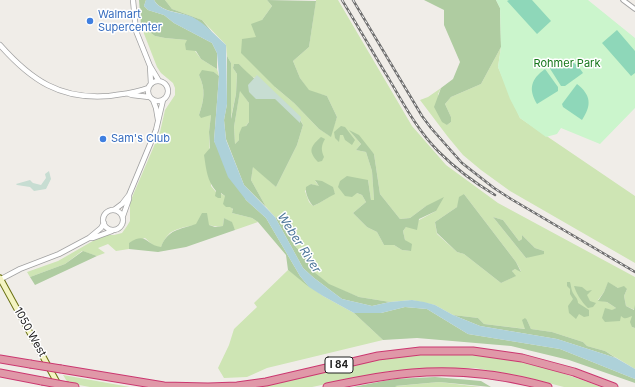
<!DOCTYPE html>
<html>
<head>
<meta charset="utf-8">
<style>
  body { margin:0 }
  canvas { display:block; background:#f0ede8 }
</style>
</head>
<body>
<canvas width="635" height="387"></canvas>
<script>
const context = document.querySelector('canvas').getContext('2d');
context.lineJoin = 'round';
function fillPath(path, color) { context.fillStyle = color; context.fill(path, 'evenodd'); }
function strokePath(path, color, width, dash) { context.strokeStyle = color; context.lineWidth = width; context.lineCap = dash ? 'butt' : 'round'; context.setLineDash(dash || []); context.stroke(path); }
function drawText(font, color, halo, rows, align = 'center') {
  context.font = font + ' Inter,sans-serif'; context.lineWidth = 3; context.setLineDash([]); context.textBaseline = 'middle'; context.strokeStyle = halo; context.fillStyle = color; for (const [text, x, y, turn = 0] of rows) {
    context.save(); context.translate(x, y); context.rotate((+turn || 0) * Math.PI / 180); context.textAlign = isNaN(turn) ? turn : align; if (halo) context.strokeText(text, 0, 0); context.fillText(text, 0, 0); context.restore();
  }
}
const grass = new Path2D(`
  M165 0H267L272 6 262 20 275 87 294 103 319 129 330 136 337 117 327 96 309 91 300 78 293 61 309 47 316 0H338L412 126 446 165 498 203 635 277V310L626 306 624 296 627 289 618 288 608 283 604 292 598 300 607 302 616 308 613 310 621 315 633 316 632 327 635 328V369L605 351 587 346 583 342 552 332 531 329 527 320 526 329 484 324 478 318 453 315 435 305 412 300 390 302 359 297 329 285 313 271 311 263 294 245 282 222 275 217 266 207 251 180 253 166 276 187 297 145 303 125 298 115 255 78 248 75 239 64H234L233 68 237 74 236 94 230 122 231 63 227 56 226 45 202 20 172 9ZM350 131 374 154 380 194 400 219 410 218 426 206 436 211 406 227 403 231 405 240 411 251 402 250 394 245H384L377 232 367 227 353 213 366 202 362 195 357 193 368 180 371 200H374L372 171 366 152 356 150 361 144ZM315 181 335 193C328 197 321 203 313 206L309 202 305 191 311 184 320 187ZM464 194 516 262 521 271 515 269 512 271 515 276 501 283 464 254 457 252 437 234 435 222 457 207ZM493 217 503 220 519 241 522 239V235L535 248 544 251 526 258Z
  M141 26 155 36 165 38 187 40 201 59 217 69 219 76 214 72 199 75C206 90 204 100 199 115H211L209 132 211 186 221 198 220 193 225 196 233 210 232 213 252 218 258 222 235 230 231 222 224 218 223 226C216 227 214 226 208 225 199 223 175 228 169 234 165 238 163 242 161 247H155L145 238 129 243V249L116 251 108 244 98 248 105 253 97 256 82 251 65 264 30 277 27 272 58 261 98 238 106 235H114L122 233 127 226 130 221V202L160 132 165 110 175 95V88L173 83 161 73 157 67Z
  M501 47 498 67 520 118 635 196V263L510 191 481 170 463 155 448 137 420 100 428 97 441 88 438 94 447 125 451 122V117L445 104 451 97 481 84Z
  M240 90 249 103V122L239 134V140L235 144 234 127Z
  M288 270 323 296 354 313 383 340 267 368 247 377 224 378 218 368 229 345 234 329 257 307 254 303Z
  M421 354C454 355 489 353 522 361 549 368 575 377 601 387H564L521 376 475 368H431L390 371 312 387H250L377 359Z
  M63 375 130 387H90L68 383Z
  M439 382 481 387H386Z`);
const forest = new Path2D(`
  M139 0H146L144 6 148 10 164 15 174 23 212 43 217 53V69L201 59 196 51 186 50 185 44 187 40 165 38 155 36 141 26Z
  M154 0H165L172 9 202 20 212 32C205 27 197 19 188 16 177 11 161 12 154 0Z
  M267 0 316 1 309 47 293 61 300 78 309 90 327 96 337 117 331 137 319 129 294 103 275 87 241 53 242 39 256 37 251 24 262 20 272 6Z
  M424 0H496L500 8 501 47 481 84 451 97 445 104 451 117V122L447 125 442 122 434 107 441 88 453 79 460 62 444 25V10Z
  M227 56 231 63V119L236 94 237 74 233 68 234 64H239C258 86 289 98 303 125L297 145 276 187 253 167 251 180 266 207 244 185 226 139 224 120 227 104ZM240 91 249 103V122L246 126 242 127 239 134V140L235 144 234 127Z
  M202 70 214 72 219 76 214 141 246 200 266 218 300 276 309 287 288 270 286 255 258 222 252 218 232 213 233 209 230 207H226L223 204 225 196 221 193V198H218L215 196 216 191C207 181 206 168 204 155L210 148 209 132 211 115 201 118 199 115C204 100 206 90 199 75Z
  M341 126 345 127 355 140 352 145 345 140 343 135H340L339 142 335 138 334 132Z
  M349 130 359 135 374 154 380 194 400 219 410 218 426 206 444 197 436 211 419 219 417 230 406 227 403 231 405 240 412 244 411 251 402 250 394 245H384L377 232 367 227 353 213 366 202 362 195 357 193 352 197 345 196 338 187 340 181 347 176 368 180 371 200H374L372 171 366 152 356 150 361 144Z
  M321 137 325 139C321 146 321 150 324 157L322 161 318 162C308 151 310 147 321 137Z
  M315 180 322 181 333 187 335 194C328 197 321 203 313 206 309 201 305 194 306 187L311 184 319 186Z
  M464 194 516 262 521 272 515 269 512 271 516 276 501 283 464 254 457 252 437 233 435 222 457 207 459 197Z
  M202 213H207L209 225 215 227 223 226 224 218 232 222 235 230 186 247 158 252 129 249V243C147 231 146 246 161 247 168 229 179 230 196 224Z
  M275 217 282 222 294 245 311 263 313 271 329 284 359 297 390 302 372 306 342 299 314 278 303 268Z
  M493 217 503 220 519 241 522 239V235L535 248 544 251V254L526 258Z
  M83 251 97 256 35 285 30 277 65 264Z
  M567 282H570C571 285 571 288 572 291 574 296 578 298 578 303L589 310V316L584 317 579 314 576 319 569 313 568 306 573 299 570 294V289L567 286Z
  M608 282 618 288 624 286 627 289 624 296 626 306 634 310 635 305V328L632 327 630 322 632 316C627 318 625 320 621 316L620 321 605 322 602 318 605 308 612 310 616 308 607 302 598 301 604 292Z
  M574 286 582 287 587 291 592 290 587 295 590 301 596 303 593 307 588 308C581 301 577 295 574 286Z
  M405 307 427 309 468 334 560 349 635 379V383L569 360 511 346 417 338 383 340 354 313H381Z
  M453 315 478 318 484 324 525 329 522 320 525 318 527 320 531 329 552 332 583 342 587 346 605 351 616 358 557 339 480 326Z
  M435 377 481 381 491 387 439 382 395 386 397 387H353L394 379Z`);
const wetland = new Path2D(`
  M257 75 301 117 300 123 275 99H256L249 92 248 85Z
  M49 171 51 179 46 189 34 191 30 187 17 185 16 184 30 180 33 183 41 185 46 178 45 174Z`);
const park = new Path2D(`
  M496 0H588L635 38V108L600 144 561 128 557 134 546 137 520 118 510 99 498 67 501 47 500 8Z`);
const pitch = new Path2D(`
  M509 0H532L551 21 537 34 507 1Z
  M617 30 635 51V73L631 76 602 43Z
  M560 60C571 59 577 64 583 73L565 86H561L549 67Z
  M545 69 558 87V91L537 104C528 89 531 79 545 69Z
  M577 84C591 95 592 105 582 120L563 107 562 104Z`);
const water = new Path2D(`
  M146 0H154C160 11 175 12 187 15 201 19 215 35 226 45L227 104 224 120 226 140 244 185 275 217 303 268 314 278 342 299 372 306 390 302 412 300 424 302 435 305 453 315 480 326 557 339 616 358 635 369V379L560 349 468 334 427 309 405 307 381 313H354L323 296 309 287 300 276 266 218 246 200 228 177 214 141 219 76 217 53 212 43 174 23 164 15 148 10 144 6Z`);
const minor = new Path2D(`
  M623 0 635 9`);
const tertiary = new Path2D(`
  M133 0 136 31 150 66 159 81
  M0 45C31 80 60 100 109 96 122 94 136 93 148 88
  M150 66 151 84
  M148 91a10 10 0 1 1 20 0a10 10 0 1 1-20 0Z
  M129 94 132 95 149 97
  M153 100 156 108 158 120
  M103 220a10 10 0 1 1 20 0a10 10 0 1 1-20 0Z
  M114 210 122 204 129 195
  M123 216 129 199V195L156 130 163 100
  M89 238H93L112 231
  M1 279 20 269 59 254 89 238 101 228 104 223`);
const secondary = new Path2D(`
  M0 278 59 386`);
const motorway = new Path2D(`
  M0 359 30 364
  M61 369 164 386 208 387 237 386 266 382 378 356 420 351H473L522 358 574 372 614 387
  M0 373 42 381
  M68 386 75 387
  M327 387C355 381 383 375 412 373 457 369 505 375 548 387`);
const rail = new Path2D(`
  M342 0C358 26 373 53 389 79 404 105 418 131 439 152 456 169 475 183 495 195
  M353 0 422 116 431 128 462 163 494 188 511 199 635 272`);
const motorwayBridge = new Path2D(`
  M30 364 61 369
  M42 381 68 386`);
const markers = [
  [90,21,4,"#3f7fe0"],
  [103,139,4,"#3f7fe0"]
];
const shields = [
  [339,365,28]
];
const shieldNames = [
  ["I 84",339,365]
];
const shopNames = [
  ["Walmart",98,15],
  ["Supercenter",98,28],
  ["Sam's Club",111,139]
];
const parkNames = [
  ["Rohmer Park",567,64]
];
const streetNames = [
  ["1050 West",30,332,61]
];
const waterNames = [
  ["Weber River",299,243,57]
];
fillPath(grass, '#cee5b4');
fillPath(forest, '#afcca1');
fillPath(wetland, '#c7ddd2');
fillPath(park, '#cbf5cc');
fillPath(pitch, '#8ed7b9');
fillPath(water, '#add1d9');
strokePath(minor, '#a2a2a2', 5.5);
strokePath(tertiary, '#a2a2a2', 6);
strokePath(secondary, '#697010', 7);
strokePath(motorway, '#cb3870', 9);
strokePath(minor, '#fff', 3.5);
strokePath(tertiary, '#fff', 4.5);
strokePath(secondary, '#f4f4c2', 5);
strokePath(motorway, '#e098a8', 7);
strokePath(rail, '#6f6f6f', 2.5);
strokePath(rail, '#fff', 1, [3]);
strokePath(motorwayBridge, '#cb3870', 9, []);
strokePath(motorwayBridge, '#e098a8', 7);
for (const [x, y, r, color] of markers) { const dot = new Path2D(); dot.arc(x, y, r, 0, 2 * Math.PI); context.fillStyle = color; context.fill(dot); strokePath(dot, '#fff', 1.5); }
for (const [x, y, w] of shields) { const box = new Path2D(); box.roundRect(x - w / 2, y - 8, w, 16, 3); context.fillStyle = '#fff'; context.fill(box); strokePath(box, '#212121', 1); }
drawText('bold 10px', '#212121', null, shieldNames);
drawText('11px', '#366cbe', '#fff', shopNames, 'left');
drawText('11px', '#16771b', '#fff', parkNames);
drawText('11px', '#212121', '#fff', streetNames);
drawText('italic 12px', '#4e779a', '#fff', waterNames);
</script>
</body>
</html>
